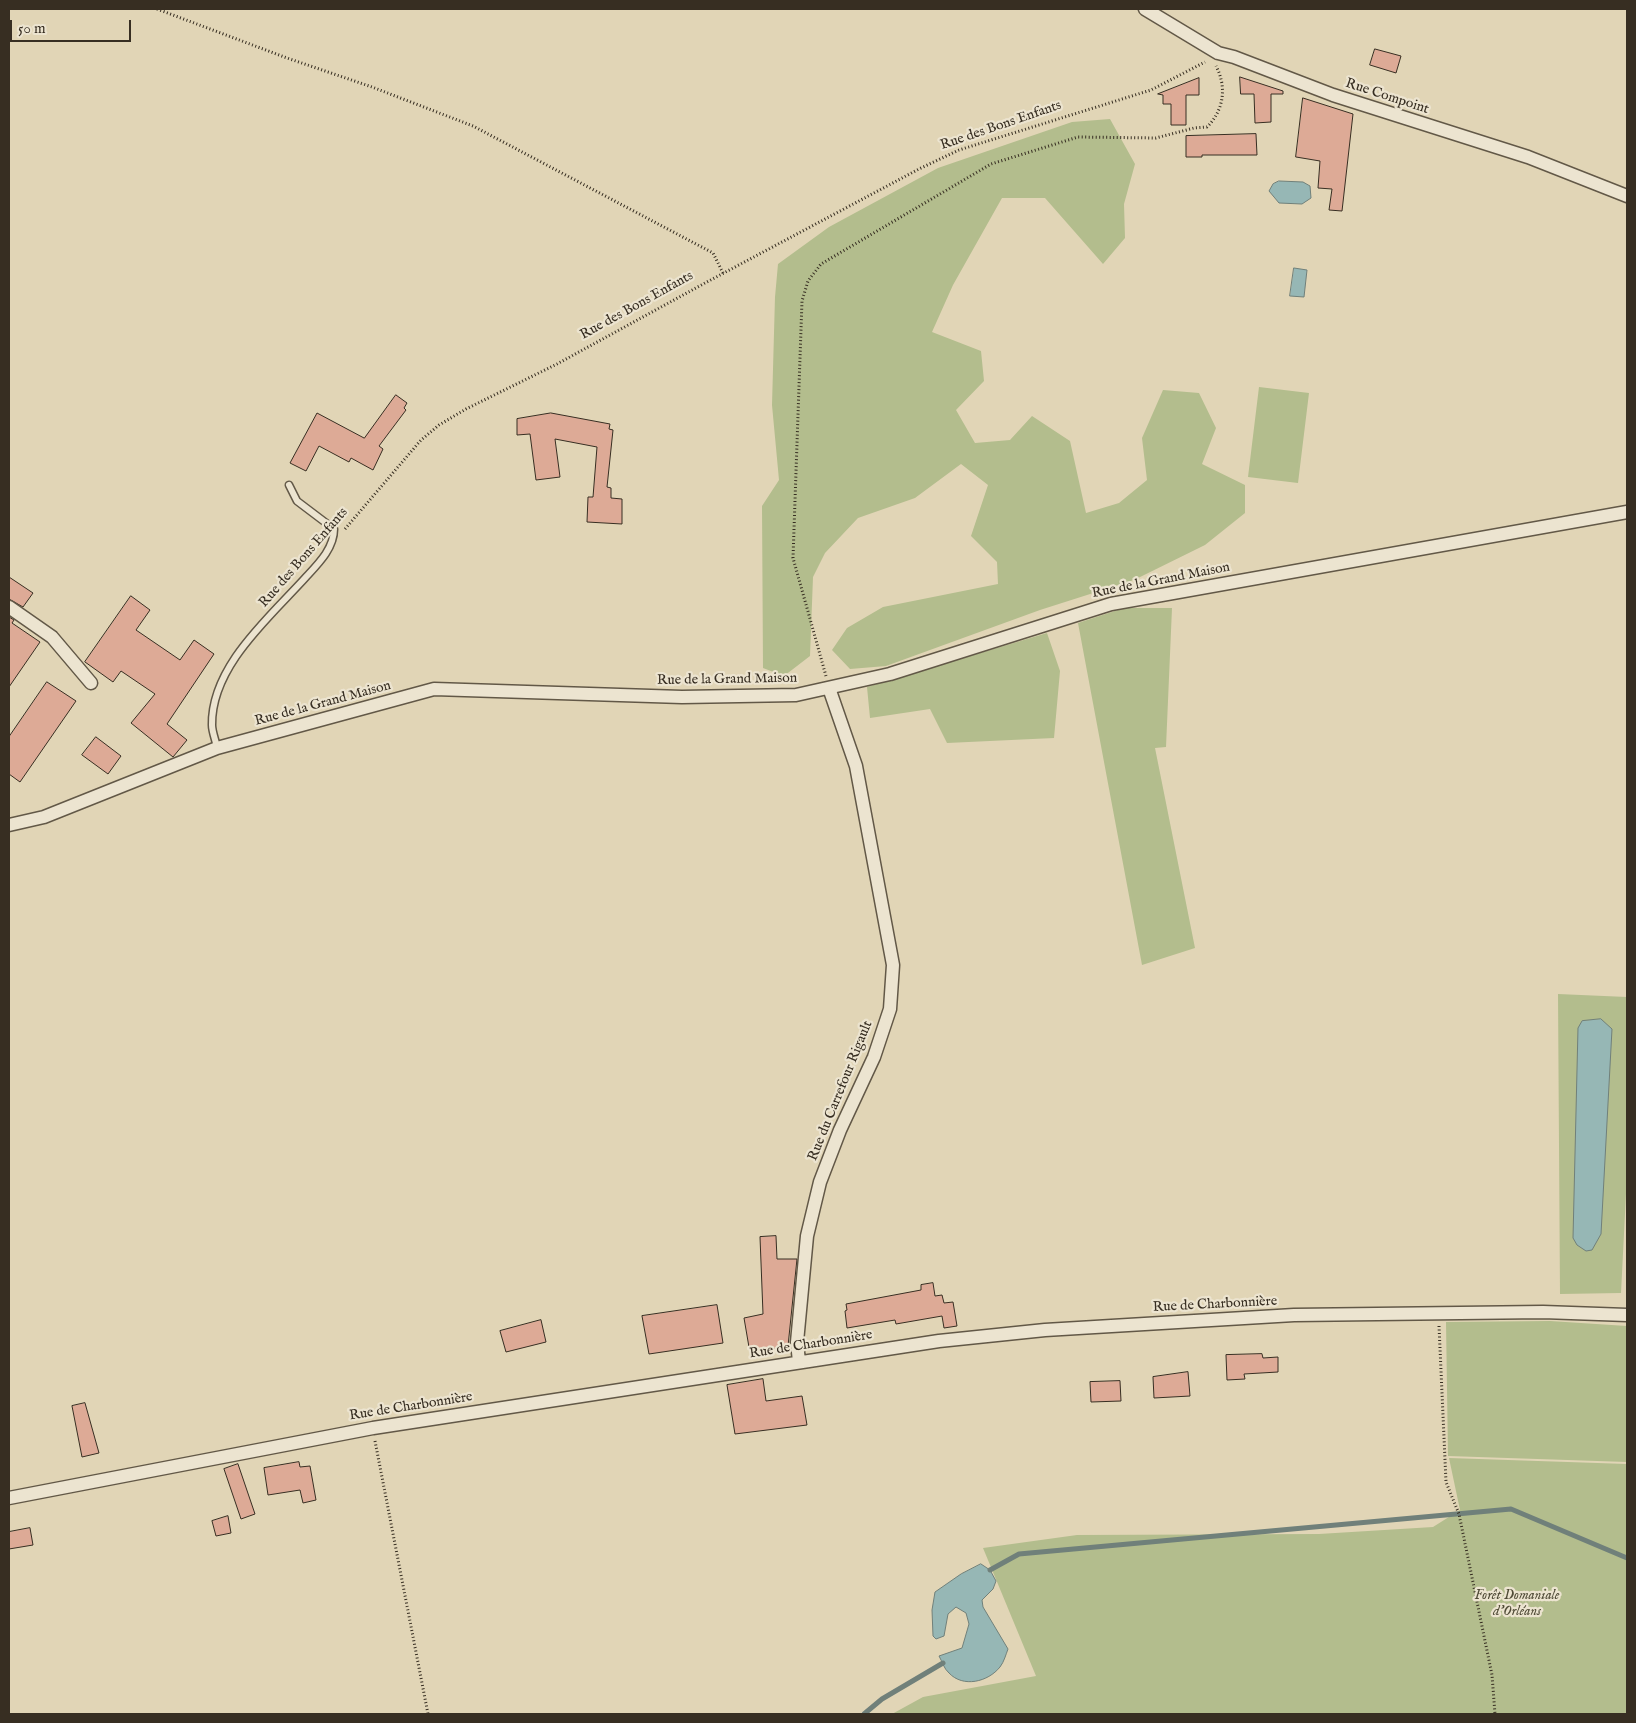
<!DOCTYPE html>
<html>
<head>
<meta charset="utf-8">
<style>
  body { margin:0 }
  #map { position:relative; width:1636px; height:1723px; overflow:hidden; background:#e1d5b6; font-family:"IM FELL English",serif }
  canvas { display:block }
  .frame { position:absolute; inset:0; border:10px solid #372e22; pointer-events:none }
  .scale { position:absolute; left:10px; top:20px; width:121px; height:22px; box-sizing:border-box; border:2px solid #372e22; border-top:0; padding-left:6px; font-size:15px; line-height:18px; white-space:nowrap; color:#372e22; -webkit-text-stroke:4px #ece4d0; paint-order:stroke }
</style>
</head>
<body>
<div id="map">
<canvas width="1636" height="1723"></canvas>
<div class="frame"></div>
<div class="scale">50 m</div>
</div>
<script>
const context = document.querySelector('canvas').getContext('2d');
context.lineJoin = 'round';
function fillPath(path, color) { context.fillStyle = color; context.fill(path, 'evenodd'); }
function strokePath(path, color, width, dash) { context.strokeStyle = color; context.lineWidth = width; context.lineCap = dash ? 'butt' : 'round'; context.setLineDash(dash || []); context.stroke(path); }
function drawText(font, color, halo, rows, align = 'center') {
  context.font = font + ' "IM FELL English",serif'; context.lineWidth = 4.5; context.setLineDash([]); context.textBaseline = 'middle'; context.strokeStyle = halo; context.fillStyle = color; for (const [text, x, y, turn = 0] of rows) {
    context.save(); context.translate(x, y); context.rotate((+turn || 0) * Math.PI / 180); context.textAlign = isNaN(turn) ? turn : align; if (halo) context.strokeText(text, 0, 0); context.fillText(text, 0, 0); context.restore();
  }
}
const green = new Path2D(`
  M1110 119 1135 164 1124 204 1125 238 1103 264 1045 198H1002L953 285 932 332 981 351 984 381 956 410 975 443 1010 440 1032 416 1070 441 1086 513 1119 503 1147 480 1142 438 1163 390 1199 393 1216 428 1202 464 1245 485V513L1205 545 1134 580 1040 610 886 666 850 669 832 650 847 628 883 607 998 584 997 562 971 536 988 485 961 464 915 498 858 518 825 553 813 577 810 656 784 676 763 668 762 506 779 480 772 405 775 297 778 264 829 227 938 168 1072 122Z
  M1259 387 1309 393 1298 483 1248 477Z
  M1124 608H1172L1166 747 1155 748 1195 948 1142 965 1078 623Z
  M1047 633 1060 671 1054 738 947 743 930 709 870 718 867 687Z
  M1558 994 1627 997V1174L1621 1293 1560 1294Z
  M1550 1321 1627 1326V1462L1448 1456 1446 1322Z
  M1449 1458 1627 1464V1714H892L923 1697 1036 1676 983 1548 1077 1535 1319 1534 1433 1527 1460 1510Z`);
const water = new Path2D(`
  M1279 181 1303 182 1310 186 1311 198 1302 204 1279 203 1269 191 1273 184Z
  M1294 268 1307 270 1304 297 1290 296Z
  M1601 1019 1612 1029 1601 1234 1592 1250 1586 1251 1577 1245 1573 1238 1578 1028 1582 1021Z
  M981 1564 990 1570 996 1581 993 1589 982 1600 983 1607 1008 1649C1006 1654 1004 1662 1000 1667 988 1682 963 1688 949 1673 944 1669 942 1661 939 1656L962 1648 969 1624 966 1613 956 1607 948 1614 944 1636 936 1639 933 1636 932 1610 935 1592 961 1574Z`);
const stream = new Path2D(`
  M990 1570 1019 1554 1511 1509 1627 1558
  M864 1714 882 1699 943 1663`);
const building = new Path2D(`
  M1375 49 1401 56 1396 73 1370 65Z
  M1240 77 1283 91V94H1271V122L1255 123 1254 94H1241Z
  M1199 78V95H1186V125H1171V104H1163V95L1158 94Z
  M1303 98 1353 114 1342 211 1329 210 1332 189 1318 188 1320 161 1296 157Z
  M1256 134 1257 155H1202V157H1186V136Z
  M396 395 407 403 404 408 406 410 379 446 383 449 373 470 351 458 349 462 319 446 306 471 290 463 317 413 364 438Z
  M551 413 610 424 609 429 613 430 607 487 611 488V498L622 499V524L587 522 588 497H593L597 447 555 439 560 477 536 480 530 434 517 435V419Z
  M9 577 33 593 23 607 9 599Z
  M131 596 150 610 136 630 180 660 194 640 214 654 167 724 187 740 173 757 131 723 155 694 121 671 113 682 85 662Z
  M9 617 14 620 12 623 40 642 9 687Z
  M47 682 76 701 20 782 9 774V737Z
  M96 737 121 756 108 774 82 755Z
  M776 1236 777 1259H797L788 1346 750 1353 744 1318 763 1314 760 1237Z
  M933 1283 935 1296 942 1295 944 1303 953 1302 957 1326 944 1328 942 1316 896 1324 895 1320 847 1328 845 1311 847 1310 846 1304 921 1290V1285Z
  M717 1305 723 1343 649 1354 642 1316Z
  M541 1320 546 1342 506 1352 500 1331Z
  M1262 1354 1263 1358 1278 1357V1372L1244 1374 1245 1379 1227 1380 1226 1355Z
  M1188 1372 1190 1396 1154 1398 1153 1377Z
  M763 1379 766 1401 802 1396 807 1425 735 1434 727 1385Z
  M1120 1381 1121 1401 1091 1402 1090 1382Z
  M85 1403 99 1453 82 1457 72 1406Z
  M299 1462 300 1467 310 1466 316 1500 303 1503 300 1490 268 1495 264 1468Z
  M238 1464 255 1514 241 1519 224 1469Z
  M228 1516 231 1533 216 1536 212 1521Z
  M30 1528 33 1545 9 1549V1532Z`);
const path = new Path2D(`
  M157 9 287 58 372 87 473 126 713 253 723 273
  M345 529 421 440 439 425 466 409 557 364 705 283 919 169 959 150 1151 90 1205 62
  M826 676 793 558 802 301 808 281 821 264 991 164 1078 137 1156 138 1194 128 1207 127C1224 110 1227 87 1216 66
  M1439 1326 1446 1482 1459 1514 1492 1675 1495 1714
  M375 1441 428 1714`);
const lane = new Path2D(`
  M217 748C216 741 212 732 212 725 211 666 270 617 306 577 319 563 334 548 334 529L297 501 289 485`);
const street = new Path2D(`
  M1145 9 1218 53 1234 57 1333 95 1528 157 1627 196
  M9 607 52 637 91 683
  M9 825 44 817 217 748 434 689 682 697 796 695 890 674 1111 604 1627 512
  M799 1362 797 1342 807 1236 820 1182 840 1130 874 1057 890 1009 893 965 856 766 829 688
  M9 1498 373 1428 939 1341 1045 1330 1294 1315 1543 1312 1627 1315`);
const streetNames = [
  ["Rue Compoint",1387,97,18],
  ["Rue des Bons Enfants",1001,126,-19],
  ["Rue des Bons Enfants",637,306,-29],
  ["Rue des Bons Enfants",304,558,-49],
  ["Rue de la Grand Maison",1161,581,-11],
  ["Rue de la Grand Maison",727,680,-1],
  ["Rue de la Grand Maison",323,704,-15],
  ["Rue du Carrefour Rigault",841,1091,-68],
  ["Rue de Charbonnière",1215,1305,-3],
  ["Rue de Charbonnière",811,1345,-9],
  ["Rue de Charbonnière",411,1407,-9]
];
const parkNames = [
  ["Forêt Domaniale",1517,1596],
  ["d'Orléans",1517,1612]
];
fillPath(green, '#b3bd8d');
fillPath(water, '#96b7b5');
strokePath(water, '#70807a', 1);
strokePath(stream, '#70807a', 5);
fillPath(building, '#ddaa96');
strokePath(building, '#372e22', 1);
strokePath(lane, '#625847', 9);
strokePath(street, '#625847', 15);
strokePath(path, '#372e22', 3, [1, 2.5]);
strokePath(lane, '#ece4d0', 6);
strokePath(street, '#ece4d0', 12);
drawText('14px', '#372e22', '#ece4d0', streetNames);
drawText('italic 14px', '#504b37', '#ece4d0', parkNames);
</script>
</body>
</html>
